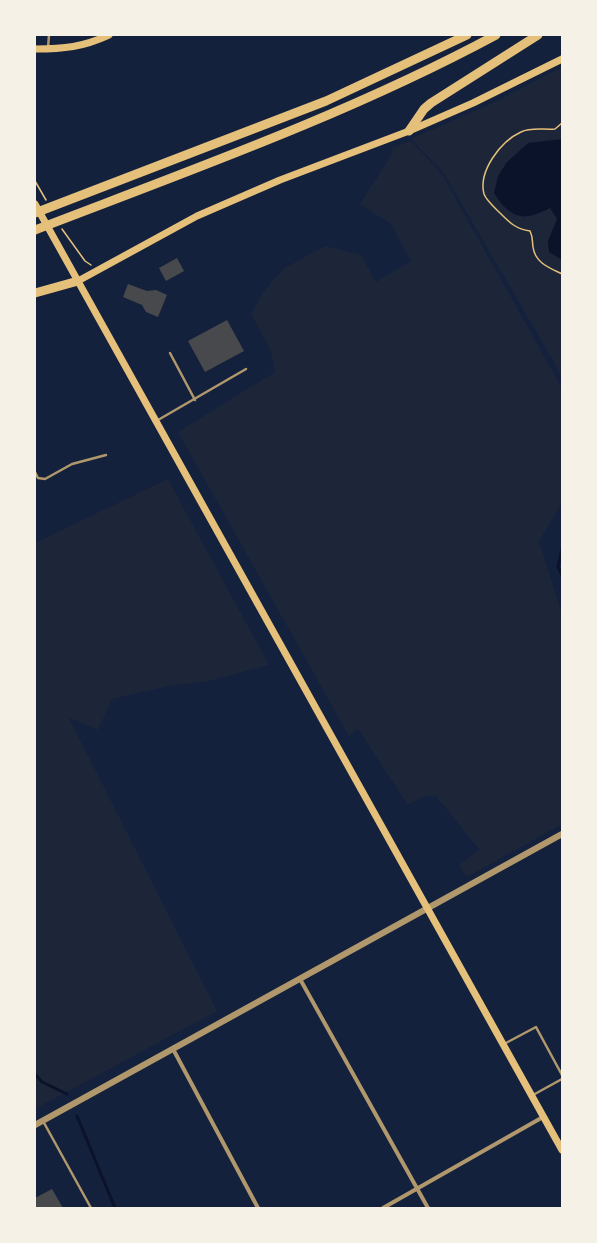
<!DOCTYPE html>
<html>
<head>
<meta charset="utf-8">
<style>
  body { margin:0 }
  #map { position:relative; width:597px; height:1243px; overflow:hidden; background:#14213d; font-family:Figtree,sans-serif }
  canvas { display:block }
  .frame { position:absolute; inset:0; border:36px solid #f6f1e7; pointer-events:none }
</style>
</head>
<body>
<div id="map">
<canvas width="597" height="1243"></canvas>
<div class="frame"></div>
</div>
<script>
const context = document.querySelector('canvas').getContext('2d');
context.lineJoin = 'round';
function fillPath(path, color) { context.fillStyle = color; context.fill(path, 'evenodd'); }
function strokePath(path, color, width, dash) { context.strokeStyle = color; context.lineWidth = width; context.lineCap = dash ? 'butt' : 'round'; context.setLineDash(dash || []); context.stroke(path); }
const green = new Path2D(`
  M562 67V376L443 172 411 139 493 103Z
  M411 141 441 173 562 388V503L539 541 562 615V824L467 877 459 865 479 849 436 796H424L408 805 358 729 349 736 178 432 275 372 271 351 251 314 264 291 283 269 325 246 361 255 376 282 411 261 391 224 360 204 391 156 393 147Z
  M168 479 269 665 208 681 169 686 112 699 98 730 69 718 217 1011 35 1109V543Z`);
const water = new Path2D(`
  M562 139V260L549 252 548 241 557 219 550 208C544 211 536 215 529 216 513 219 501 205 494 193L498 176 507 162 528 143Z`);
const stream = new Path2D(`
  M562 549 558 567 562 575
  M35 1074 42 1082 67 1094
  M77 1116 115 1208`);
const building = new Path2D(`
  M177 258 184 271 166 281 159 268Z
  M128 284 147 291 156 290 167 295 158 317 146 312 142 305 123 297Z
  M227 320 244 351 205 372 188 341Z
  M52 1189 63 1208H35V1198Z`);
const path = new Path2D(`
  M562 123 555 129C544 130 531 127 521 132 501 141 478 171 484 194 486 200 495 208 500 213 510 223 516 229 530 231 533 237 532 240 533 247 535 263 550 268 562 274
  M35 181 46 200
  M62 229 85 261 91 265`);
const service = new Path2D(`
  M48 48 49 35
  M170 353 195 400
  M158 420 246 369
  M35 472 38 478 45 479 72 464 106 455
  M504 1044 536 1027 562 1075
  M533 1095 562 1079
  M43 1121 91 1208`);
const minor = new Path2D(`
  M300 979 428 1208
  M173 1049 258 1208
  M383 1208 543 1117`);
const tertiary = new Path2D(`
  M35 1125 562 834`);
const secondary = new Path2D(`
  M35 49C64 49 83 47 109 35
  M35 204 562 1150
  M78 281 197 216 280 180 409 131 473 103 562 59`);
const motorway = new Path2D(`
  M409 131 424 109 431 103 538 35
  M35 213 326 101 467 35
  M35 230C191 170 349 114 496 35
  M35 293 78 281`);
fillPath(green, '#1d2539');
fillPath(water, '#0b132b');
strokePath(stream, '#0b132b', 3);
fillPath(building, '#48494c');
strokePath(path, '#e5c07b', 1.5);
strokePath(service, '#b1986c', 2.5);
strokePath(minor, '#b1986c', 4);
strokePath(tertiary, '#b1986c', 6);
strokePath(secondary, '#e5c07b', 7);
strokePath(motorway, '#e5c07b', 9);
</script>
</body>
</html>
